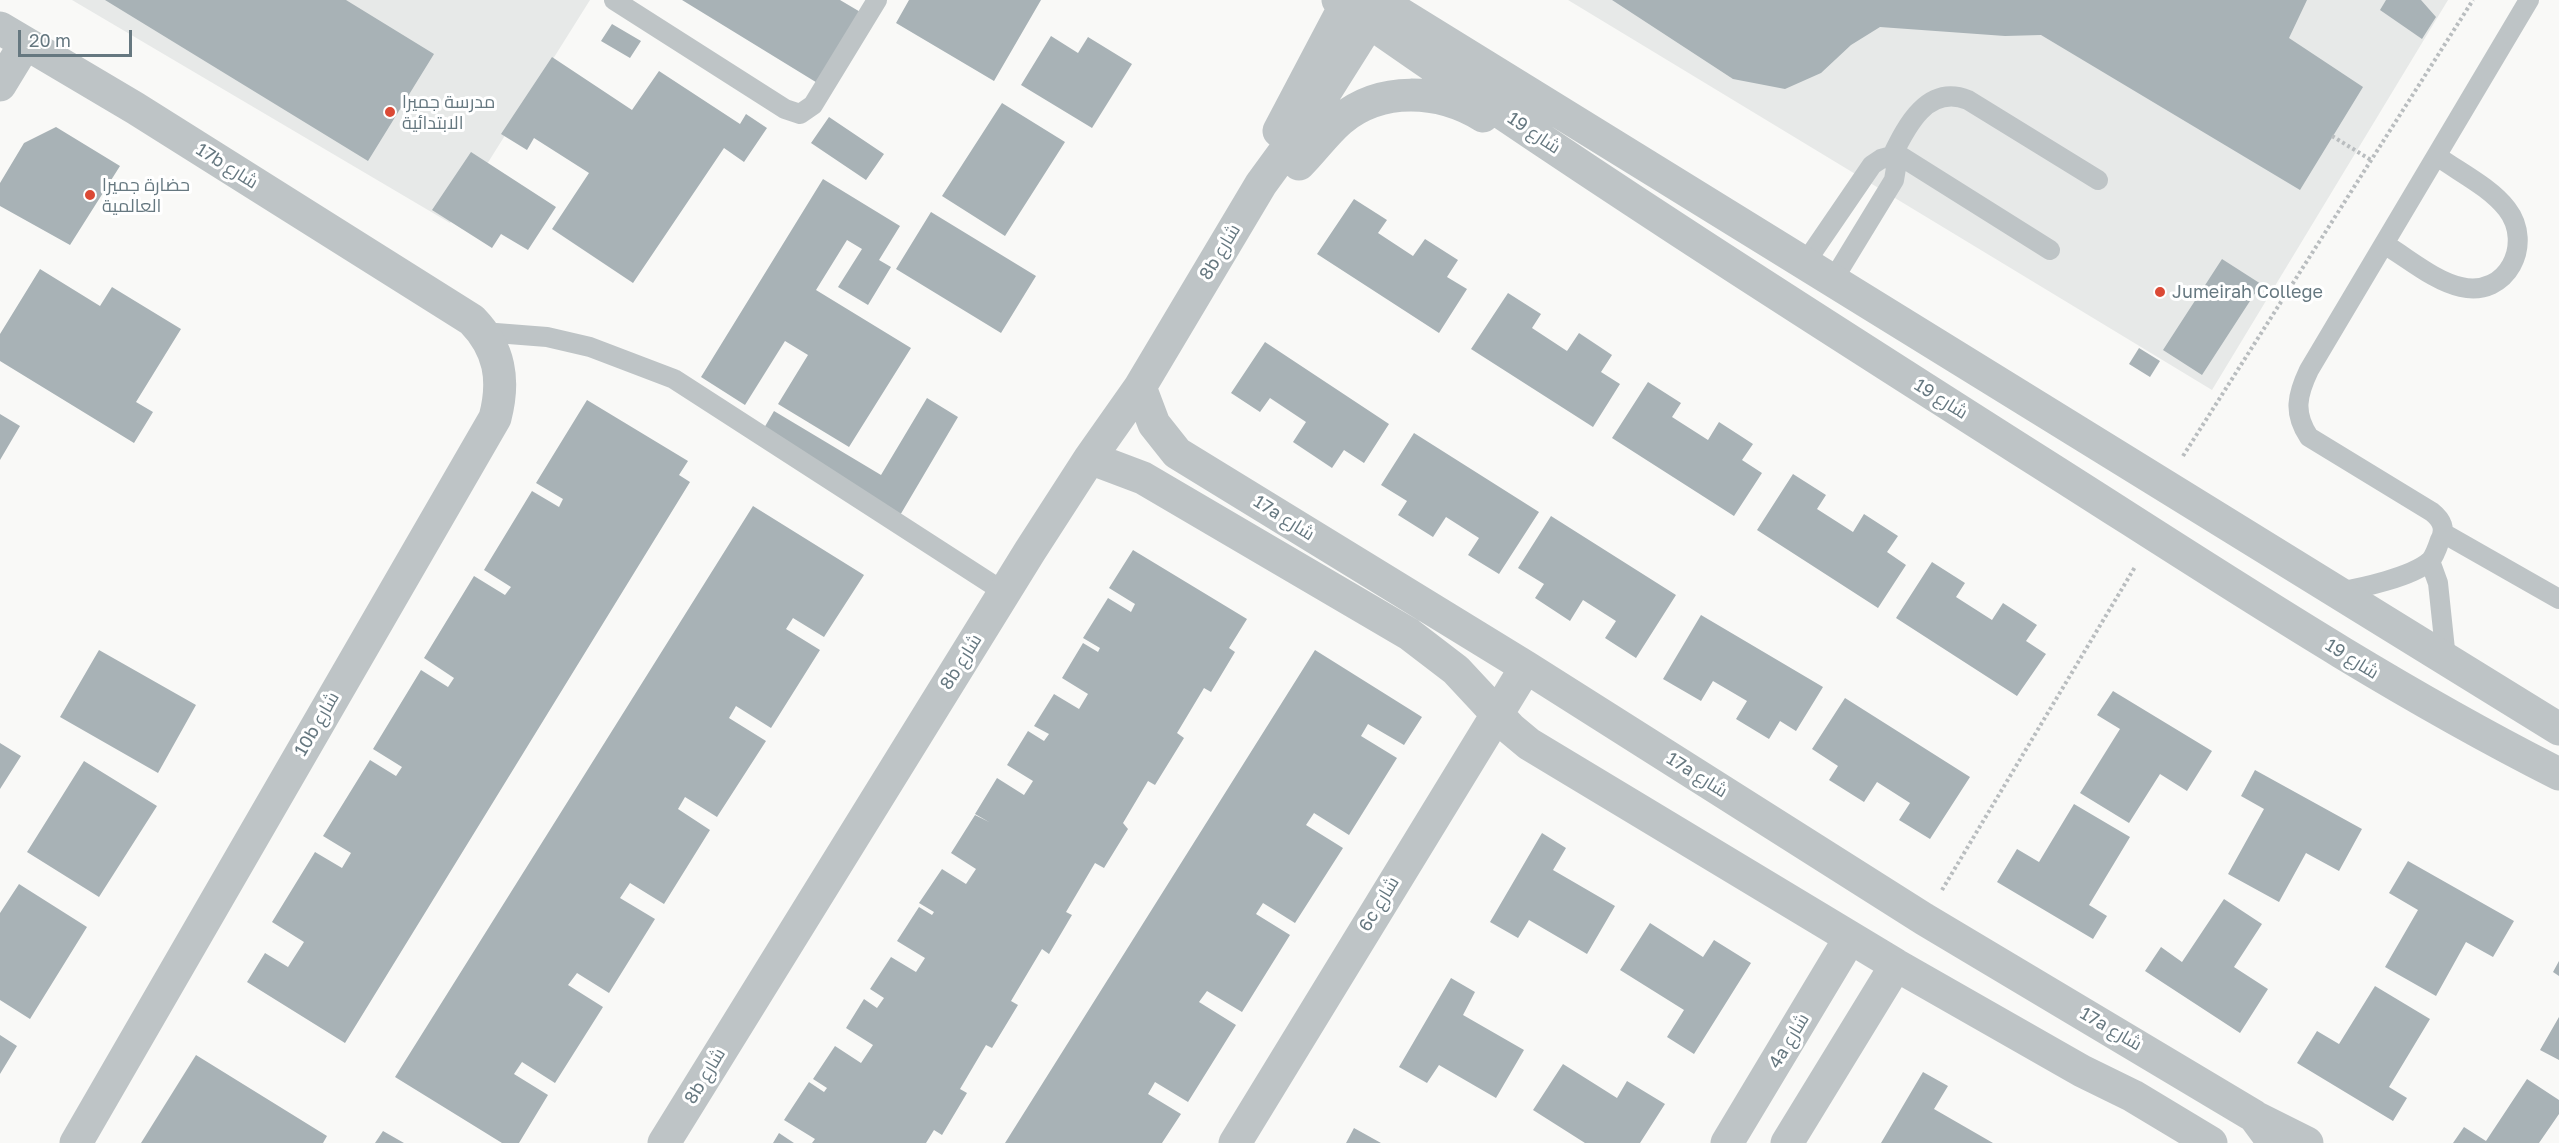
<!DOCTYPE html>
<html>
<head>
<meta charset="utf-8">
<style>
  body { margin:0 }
  #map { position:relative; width:2559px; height:1143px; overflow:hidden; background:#f9f9f7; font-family:"Golos Text",sans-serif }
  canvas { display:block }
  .scale { position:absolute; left:18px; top:30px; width:114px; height:27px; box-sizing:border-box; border:3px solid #667880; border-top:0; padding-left:8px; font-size:18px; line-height:21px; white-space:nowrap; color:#667880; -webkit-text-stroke:4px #fff; paint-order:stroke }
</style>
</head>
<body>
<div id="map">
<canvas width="2559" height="1143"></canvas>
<div class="scale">20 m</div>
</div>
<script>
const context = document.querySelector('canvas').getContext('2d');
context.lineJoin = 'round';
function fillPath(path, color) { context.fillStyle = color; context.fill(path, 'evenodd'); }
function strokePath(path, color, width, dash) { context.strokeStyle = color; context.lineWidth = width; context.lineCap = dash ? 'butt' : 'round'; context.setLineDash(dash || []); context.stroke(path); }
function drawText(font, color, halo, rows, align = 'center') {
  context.font = font + ' "Golos Text",Cairo,sans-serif'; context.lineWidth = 6; context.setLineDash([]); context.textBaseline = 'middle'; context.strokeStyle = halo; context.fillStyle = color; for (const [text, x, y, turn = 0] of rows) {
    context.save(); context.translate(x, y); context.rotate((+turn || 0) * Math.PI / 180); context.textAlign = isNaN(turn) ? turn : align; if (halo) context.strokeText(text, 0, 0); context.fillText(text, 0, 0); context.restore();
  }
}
const built = new Path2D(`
  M72 0H590L450 223Z
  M1568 0H2448L2212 390Z`);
const building = new Path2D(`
  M105 0H346L434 54 368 161Z
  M682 0H840L862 13 819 84Z
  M909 0H1041L994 81 896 23Z
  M1612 0H2307L2289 38 2363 87 2300 190 2041 35 2005 36 1880 27 1851 45 1821 73 1785 89 1733 79Z
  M2386 0H2421L2436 17 2422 39 2380 10Z
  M612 24 641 41 630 58 601 41Z
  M1051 36 1078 53 1088 37 1132 64 1092 128 1021 85Z
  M552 57 632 110 659 71 740 124 746 114 767 128 744 162 724 148 633 283 552 229 589 173 534 138 527 150 501 134Z
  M1002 103 1065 142 1005 236 942 196Z
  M829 117 884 154 866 180 811 143Z
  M56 127 120 166 70 245 0 206V183L24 143Z
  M471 152 556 207 528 250 501 234 492 248 432 210Z
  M823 179 900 226 879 260 891 267 868 305 838 287 862 249 847 240 816 290 911 348 849 447 778 404 808 355 785 341 745 405 701 377Z
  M1354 199 1387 220 1378 233 1413 256 1425 239 1458 260 1447 277 1467 289 1439 333 1317 254Z
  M931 212 1036 276 1001 333 896 269Z
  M2222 259 2261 284 2202 375 2163 350Z
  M40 269 100 306 112 287 181 329 136 402 153 412 134 443 0 361V334Z
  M1508 293 1541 314 1532 328 1567 351 1579 333 1612 355 1601 372 1620 384 1593 427 1471 349Z
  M1265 342 1389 424 1364 463 1344 450 1332 468 1293 442 1306 422 1270 398 1260 412 1231 393Z
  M2139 348 2160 361 2150 377 2129 364Z
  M1648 382 1681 403 1672 417 1708 440 1719 422 1753 444 1742 460 1762 473 1734 516 1612 438Z
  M927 398 958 417 899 517 760 435 774 411 881 475Z
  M587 400 688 461 679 475 690 482 345 1043 247 982 265 953 288 967 304 942 272 922 315 852 342 868 351 853 323 836 370 760 396 776 402 767 373 749 421 670 448 687 454 678 424 658 474 576 505 595 511 587 484 570 490 560 532 491 559 507 563 499 536 483Z
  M0 414 20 426 0 460Z
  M1414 433 1539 512 1499 574 1468 555 1479 538 1446 517 1433 537 1398 515 1407 501 1381 485Z
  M1793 474 1826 495 1817 509 1853 532 1864 514 1898 536 1887 552 1906 565 1878 608 1757 530Z
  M753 506 864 575 824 637 793 618 786 629 820 650 771 728 736 706 729 718 766 741 717 817 685 797 678 809 710 830 664 904 630 883 620 898 655 919 609 993 577 973 568 985 603 1007 555 1083 522 1062 514 1074 548 1095 519 1143H502L395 1077Z
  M1551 516 1676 595 1636 658 1605 638 1616 621 1583 600 1570 621 1535 598 1544 584 1518 568Z
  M1133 550 1247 619 1229 648 1235 652 1211 692 1204 688 1177 733 1184 738 1155 785 1148 781 1123 823 1128 829 1104 868 1095 863 1066 912 1072 915 1049 954 1042 949 1011 1001 1018 1005 992 1048 986 1045 960 1089 967 1093 942 1135 934 1130 926 1143H812L815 1139 784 1120 809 1082 824 1092 827 1088 813 1079 835 1046 861 1063 873 1045 846 1028 864 999 877 1008 884 998 870 989 891 957 916 972 925 958 897 941 919 907 932 915 934 912 919 903 942 869 966 884 976 869 951 853 975 815 989 822 975 814 997 778 1024 795 1033 781 1007 765 1028 731 1044 741 1049 734 1034 726 1054 694 1079 709 1088 694 1062 678 1083 643 1098 652 1100 648 1083 638 1108 598 1131 612 1135 604 1109 588Z
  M1932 562 1965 583 1956 597 1992 620 2003 603 2037 625 2026 641 2046 654 2017 696 1896 618Z
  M1701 615 1823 687 1796 731 1780 721 1769 739 1736 719 1747 701 1713 681 1701 701 1663 679Z
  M99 650 196 705 158 773 60 717Z
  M1315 650 1422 717 1404 745 1368 724 1361 736 1397 758 1349 835 1314 813 1306 825 1343 848 1295 923 1263 903 1256 914 1290 935 1242 1012 1207 991 1199 1002 1236 1025 1188 1102 1155 1082 1148 1094 1181 1114 1162 1143H1005Z
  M2113 691 2212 751 2187 791 2160 774 2129 823 2080 793 2120 729 2097 715Z
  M1845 698 1970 777 1930 839 1899 820 1910 803 1877 782 1864 802 1829 780 1838 766 1812 749Z
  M0 743 21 756 0 789Z
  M84 761 157 806 99 897 27 852Z
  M2255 770 2362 829 2339 871 2306 853 2279 902 2228 874 2264 809 2241 796Z
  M2074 804 2130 837 2089 905 2107 916 2093 939 1997 882 2017 849 2039 862Z
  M1542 833 1566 848 1553 870 1615 906 1587 954 1529 920 1518 938 1490 922Z
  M2408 861 2514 921 2493 957 2466 942 2436 996 2385 967 2418 910 2389 893Z
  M19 884 87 927 30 1019 0 1000V913Z
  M2224 899 2262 924 2234 967 2268 989 2240 1033 2145 971 2161 947 2182 962Z
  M1650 923 1703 957 1714 940 1751 963 1694 1054 1667 1037 1684 1010 1620 970Z
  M2559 961V976L2553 972Z
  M1451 978 1475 992 1463 1015 1524 1050 1496 1098 1439 1065 1427 1083 1399 1067Z
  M2375 986 2430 1019 2389 1087 2407 1098 2393 1121 2297 1063 2317 1031 2339 1044Z
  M2559 1017V1060L2540 1050Z
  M0 1035 17 1046 0 1074Z
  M196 1055 327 1136 323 1143H141Z
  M1563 1064 1617 1098 1627 1081 1665 1104 1640 1143H1585L1533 1110Z
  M1923 1072 1948 1086 1934 1109 1993 1143H1881Z
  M2527 1079 2559 1100V1114L2539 1143H2453L2464 1127 2486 1141Z
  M1354 1128 1381 1143H1346Z
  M383 1131 404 1143H375Z
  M779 1133 794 1143H773Z`);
const path = new Path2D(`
  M2332 136 2371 160
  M2183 456 2473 0
  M1942 890 2135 567`);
const service = new Path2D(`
  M614 0 785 109 800 114 813 105 877 0
  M1894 152 2050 250
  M2384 244C2408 258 2434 281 2461 287 2507 298 2534 244 2507 209 2490 187 2459 172 2437 156
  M1805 263 1872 165 1881 159 1892 156C1907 125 1928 84 1968 100L2098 180
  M1833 280 1894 180 1896 168 1892 156
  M483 332 547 337 590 347 674 379 1004 592
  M2443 533 2559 599
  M2430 561 2438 583 2446 659
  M2337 592C2361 588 2412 577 2430 561 2434 557 2438 546 2440 540 2446 529 2442 520 2432 512L2309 437C2293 413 2297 395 2309 370L2529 0`);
const minor = new Path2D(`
  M1338 0C1562 158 1793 305 2024 452 2200 563 2373 680 2559 774
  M1378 0 2559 729
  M0 28 135 108 472 320C500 349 505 380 495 418L76 1143
  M0 85 25 44
  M1279 131 1348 0
  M1299 164C1313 150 1325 133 1340 120 1381 86 1439 89 1483 116
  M1140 387 1154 424 1177 453 1526 667 1924 919 2254 1116 2274 1143
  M1090 458 1143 478 1409 634 1456 670 1511 729 1529 744 1896 965 2082 1071 2133 1096 2211 1143
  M2255 1117 2307 1143
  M664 1143 1030 551 1090 458 1140 387 1261 184 1307 121 1382 2
  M1235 1143 1526 667
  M1727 1143 1850 938
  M1787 1143 1896 965`);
const markers = [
  [390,112,6,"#db4935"],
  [90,195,6,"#db4935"],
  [2160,292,6,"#db4935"]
];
const poiNames = [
  ["مدرسة جميرا",402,102],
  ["الابتدائية",402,123],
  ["حضارة جميرا",102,185],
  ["العالمية",102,206],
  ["Jumeirah College",2172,292]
];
const streetNames = [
  ["شارع 19",1534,133,34],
  ["17b شارع",227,166,32],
  ["8b شارع",1220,252,-59],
  ["شارع 19",1941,399,32],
  ["17a شارع",1284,518,32],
  ["شارع 19",2352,659,32],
  ["8b شارع",961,662,-58],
  ["10b شارع",317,724,-60],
  ["17a شارع",1697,775,32],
  ["6c شارع",1379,904,-59],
  ["17a شارع",2111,1029,30],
  ["4a شارع",1789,1041,-59],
  ["8b شارع",705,1076,-59]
];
fillPath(built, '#e7e9e8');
fillPath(building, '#a8b2b6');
strokePath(path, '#b9bdbf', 4, [3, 3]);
strokePath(service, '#bec4c6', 20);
strokePath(minor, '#bec4c6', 33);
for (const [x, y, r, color] of markers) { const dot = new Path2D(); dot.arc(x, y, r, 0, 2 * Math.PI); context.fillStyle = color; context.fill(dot); strokePath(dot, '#fff', 2); }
drawText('18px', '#667880', '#fff', poiNames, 'left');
drawText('18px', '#667880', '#fff', streetNames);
</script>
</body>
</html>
